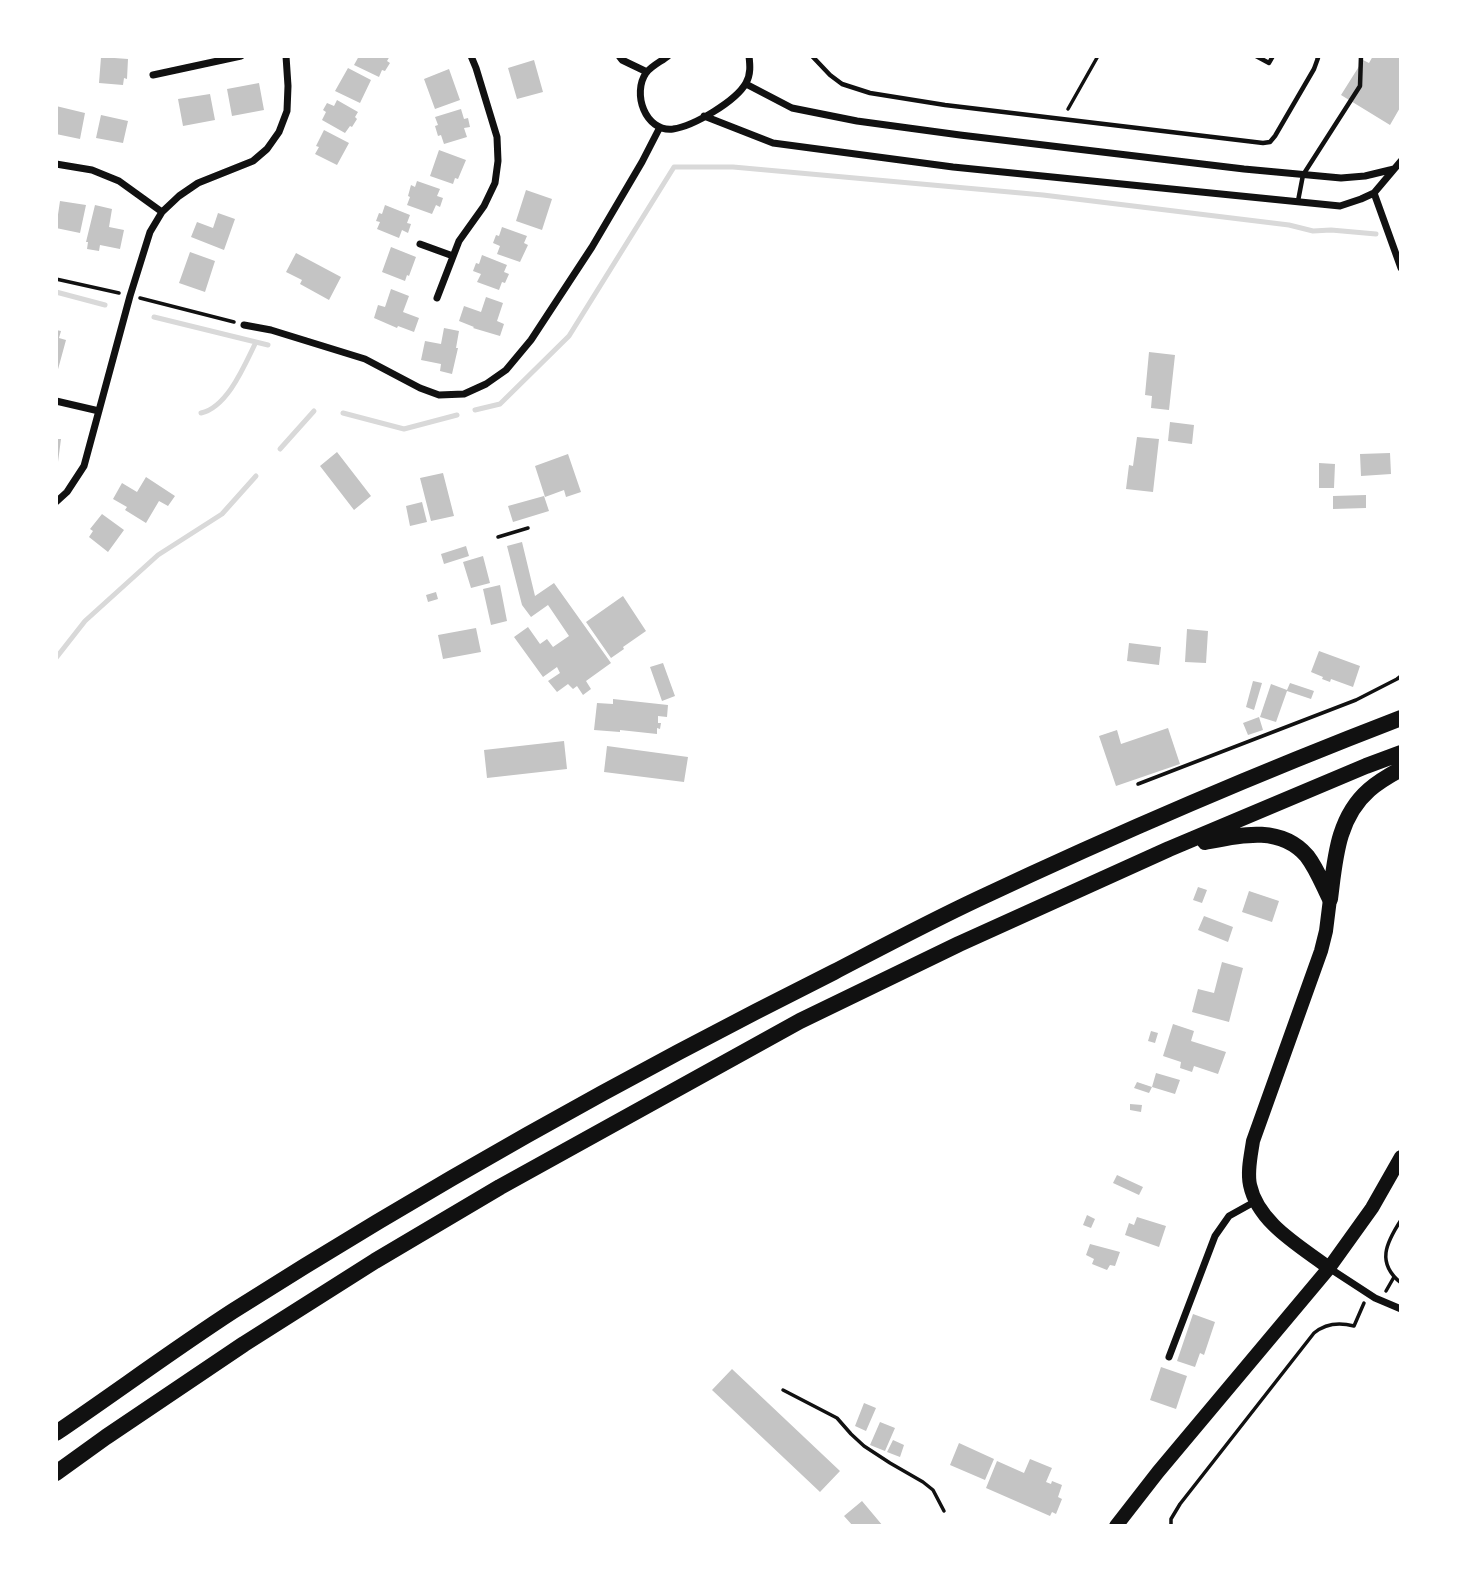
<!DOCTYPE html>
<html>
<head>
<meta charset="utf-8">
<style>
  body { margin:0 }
  #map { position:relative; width:1457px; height:1582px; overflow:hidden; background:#fff; font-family:Lora,serif }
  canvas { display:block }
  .frame { position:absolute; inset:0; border:58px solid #fff; pointer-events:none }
</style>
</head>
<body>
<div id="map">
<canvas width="1457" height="1582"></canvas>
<div class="frame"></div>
</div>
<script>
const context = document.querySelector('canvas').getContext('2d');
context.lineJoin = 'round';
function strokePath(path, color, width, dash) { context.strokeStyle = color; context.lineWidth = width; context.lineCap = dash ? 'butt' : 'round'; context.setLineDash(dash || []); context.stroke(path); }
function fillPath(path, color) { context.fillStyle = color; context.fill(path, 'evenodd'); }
const stream = new Path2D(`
  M56 292 105 305
  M154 317 268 345
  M475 410 500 404 569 336 674 167H733L1043 195 1289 225 1313 231 1331 230 1376 234
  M201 413C228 407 245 364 256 342
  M343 413 404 429 457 415
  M280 449 314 411
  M56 658 85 621 158 555 222 514 256 476`);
const building = new Path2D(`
  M359 56H390L387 61 390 63 385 71 382 70 379 77 354 65Z
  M1373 56H1401V106L1390 125 1341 95 1363 60 1369 63Z
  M101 57 128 59 127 79 124 78 123 85 99 83Z
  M534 60 543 92 517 99 508 68Z
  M348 68 371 80 360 103 335 91Z
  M449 69 460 100 435 109 424 79Z
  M259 83 264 110 232 116 227 89Z
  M210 94 215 120 183 126 178 99Z
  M337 100 358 112 355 117 357 119 352 127 350 126 345 133 322 120 326 112 323 110 327 103 334 106Z
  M56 106 85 113 80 139 56 134Z
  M461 109 464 119 468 118 470 127 464 128 467 137 444 144 441 135 438 136 435 126 438 125 435 117Z
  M101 115 128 121 123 143 96 138Z
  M324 130 349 143 337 165 315 154 319 147 316 146Z
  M439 150 466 160 458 179 455 178 453 184 430 176Z
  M417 181 440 189 437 196 443 198 440 207 436 205 432 214 407 205 410 197 408 196 411 185 415 187Z
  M526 190 552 199 542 230 516 221Z
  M60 201 86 205 80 233 56 228Z
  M95 205 112 209 109 227 124 230 120 249 100 245 99 251 87 249 88 242H86Z
  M385 205 410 215 407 223 411 224 408 233 402 230 399 238 377 229 380 222 376 221 379 213 382 214Z
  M218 213 235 219 224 250 191 237 197 222 213 228Z
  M502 227 527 236 524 243 528 245 520 262 497 254 500 246 493 243 496 235 499 236Z
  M391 247 416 257 409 276 407 275 405 281 382 272Z
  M190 252 215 261 205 292 179 283Z
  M296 253 341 277 329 300 300 284 302 280 286 272Z
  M482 255 507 265 504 272 509 274 505 283 502 282 499 290 477 282 481 274 473 271 476 263 479 264Z
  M391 289 409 296 403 312 419 318 414 332 398 326 397 328 374 318 378 305 385 307Z
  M486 297 503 303 497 321 504 324 500 336 473 328 474 327 459 321 464 306 481 312Z
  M444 328 459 331 456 348H458L452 374 440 371 441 364 421 360 425 341 441 344Z
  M56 330 61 331 59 338 66 340 57 373Z
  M1149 352 1175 355 1169 410 1151 408 1152 396 1145 395Z
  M1170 422 1194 425 1192 444 1168 441Z
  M1137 437 1159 439 1153 492 1126 489 1129 465 1133 466Z
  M56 439H61L58 462H56Z
  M337 452 371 496 354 510 320 466Z
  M1390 453 1391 474 1361 476 1360 454Z
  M568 454 581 492 566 497 564 490 545 497 535 466Z
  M1319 463 1335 464 1334 488H1319Z
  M443 473 454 516 431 521 420 478Z
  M146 477 175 496 168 506 159 501 146 523 125 510 127 507 113 499 122 483 137 492Z
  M1366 495V508L1333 509V496Z
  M544 496 549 511 513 522 508 506Z
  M422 502 427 522 410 526 406 506Z
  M102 514 124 530 108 552 89 537 93 531 90 529Z
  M522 542 535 596 554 583 611 663 586 681 591 689 583 695 577 686 573 689 568 684 557 692 548 681 560 673 557 667 543 677 514 637 528 627 540 644 547 639 553 647 569 636 548 605 531 617 522 605 507 546Z
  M466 546 469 556 444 564 441 554Z
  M483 556 490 583 471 588 463 562Z
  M500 585 507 621 491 625 483 589Z
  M436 592 438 599 428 602 426 595Z
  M623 596 646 631 623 647 624 649 611 658 586 622Z
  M476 628 481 652 443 659 438 635Z
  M1187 629 1208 631 1206 663 1185 662Z
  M1129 643 1161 647 1159 665 1127 661Z
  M1319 651 1360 666 1353 687 1331 679 1330 682 1322 679 1323 677 1311 672Z
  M663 663 675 696 662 701 650 667Z
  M1253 681 1262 683 1254 710 1246 707Z
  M1290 683 1314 691 1311 699 1287 691 1276 722 1260 717 1271 684 1287 690Z
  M613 699 668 705 667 717 658 716V723H661L660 729 657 728V734L620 730V732L594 730 597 703 613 704Z
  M1259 717 1263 730 1248 735 1243 723Z
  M1168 728 1180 764 1116 786 1099 736 1117 730 1121 744Z
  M564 741 567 769 487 778 484 750Z
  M607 746 688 757 684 782 604 772Z
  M1198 887 1207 890 1202 903 1193 900Z
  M1249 891 1279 901 1272 922 1242 912Z
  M1204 916 1233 927 1228 942 1198 930Z
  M1222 962 1243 968 1229 1022 1192 1012 1198 989 1214 993Z
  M1173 1024 1194 1031 1191 1041 1226 1052 1218 1074 1194 1066 1192 1072 1180 1068 1181 1062 1163 1056Z
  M1151 1031 1158 1033 1155 1043 1148 1041Z
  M1156 1073 1180 1080 1175 1094 1152 1087Z
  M1137 1082 1152 1087 1149 1093 1134 1088Z
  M1130 1104 1142 1105 1141 1112 1130 1110Z
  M1117 1175 1143 1187 1139 1195 1113 1183Z
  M1087 1215 1095 1219 1091 1228 1083 1225Z
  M1137 1217 1166 1226 1159 1247 1125 1235 1129 1223 1134 1225Z
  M1090 1244 1120 1252 1115 1266 1110 1265 1107 1270 1092 1264 1094 1259 1086 1255Z
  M1193 1314 1215 1322 1204 1355 1200 1353 1195 1367 1177 1361Z
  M1161 1367 1187 1376 1176 1409 1150 1400Z
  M732 1369 840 1471 820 1492 712 1390Z
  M864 1403 876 1408 866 1431 855 1426Z
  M880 1422 895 1428 885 1451 870 1445Z
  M893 1440 904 1445 900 1457 887 1452Z
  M959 1443 994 1459 985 1480 950 1465Z
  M1030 1459 1052 1468 1046 1482 1051 1484 1052 1481 1062 1485 1058 1497 1062 1499 1056 1514 1052 1512 1050 1516 986 1488 997 1461 1024 1473Z
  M862 1501 883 1526H853L844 1516Z`);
const path = new Path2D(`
  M1068 109 1098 56
  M56 279 119 293
  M140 298 234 322
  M498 537 528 528
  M1138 784 1356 700 1397 679 1401 676
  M1401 1220C1386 1243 1376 1263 1401 1283
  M1386 1291 1394 1277
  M783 1390 837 1418 851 1434 864 1446 890 1463 923 1482 933 1490 944 1511
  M1171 1526V1519L1180 1504 1314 1333C1326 1323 1339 1322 1354 1326L1364 1303`);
const service = new Path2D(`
  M812 56 830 75 842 84 870 93 945 105 1263 143 1270 142 1275 136 1314 69 1318 58 1316 56
  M1256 56 1269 63 1273 56
  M1298 201 1303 175 1360 86 1361 56`);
const minor = new Path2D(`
  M619 56 622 60 647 72
  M668 56C662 61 651 66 646 73 632 93 645 132 673 129 694 126 736 101 746 83 751 74 750 65 749 56
  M153 75 241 56
  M746 84 792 108 857 121 960 135 1244 169 1341 178 1365 176 1394 169
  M704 116 773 143 953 167 1340 206 1361 199 1374 193 1401 161
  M56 164 92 170 119 181 162 212
  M1374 193 1401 268
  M420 244 453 256
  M437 298 459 241 484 206 495 183 498 161 497 137 476 68 471 56
  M244 325 271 330 365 359 420 388 439 395 464 394 486 384 506 370 531 340 592 247 642 162 660 127
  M56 401 99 411
  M56 502 67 492 84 466 130 296 150 232 162 212 179 196 198 183 253 161 267 149 279 132 287 111 288 86 286 56
  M1329 1268 1375 1298 1401 1309
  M1169 1357 1215 1236 1229 1216 1256 1201`);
const secondary = new Path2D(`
  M1329 1268C1300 1246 1258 1223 1250 1185 1247 1171 1251 1155 1253 1141L1321 951 1326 931 1330 899
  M1116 1526 1158 1472 1329 1268 1372 1208 1401 1157`);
const trunk = new Path2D(`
  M1205 842C1240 835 1280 825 1307 856 1317 869 1323 885 1330 899
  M1330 899C1335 860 1337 818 1369 790 1378 782 1390 775 1401 769
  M56 1433C115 1393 173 1350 233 1311 427 1188 628 1075 834 972 882 947 929 922 978 899 1116 834 1258 773 1401 718
  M56 1473 106 1437 244 1344 375 1261 500 1187 800 1021 959 944 1169 849 1366 766 1401 753`);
strokePath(stream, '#d9d9d9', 5);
fillPath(building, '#c4c4c4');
strokePath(path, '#111', 3.5);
strokePath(service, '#111', 4.5);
strokePath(minor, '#111', 7);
strokePath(secondary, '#111', 14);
strokePath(trunk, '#111', 16);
</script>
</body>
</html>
